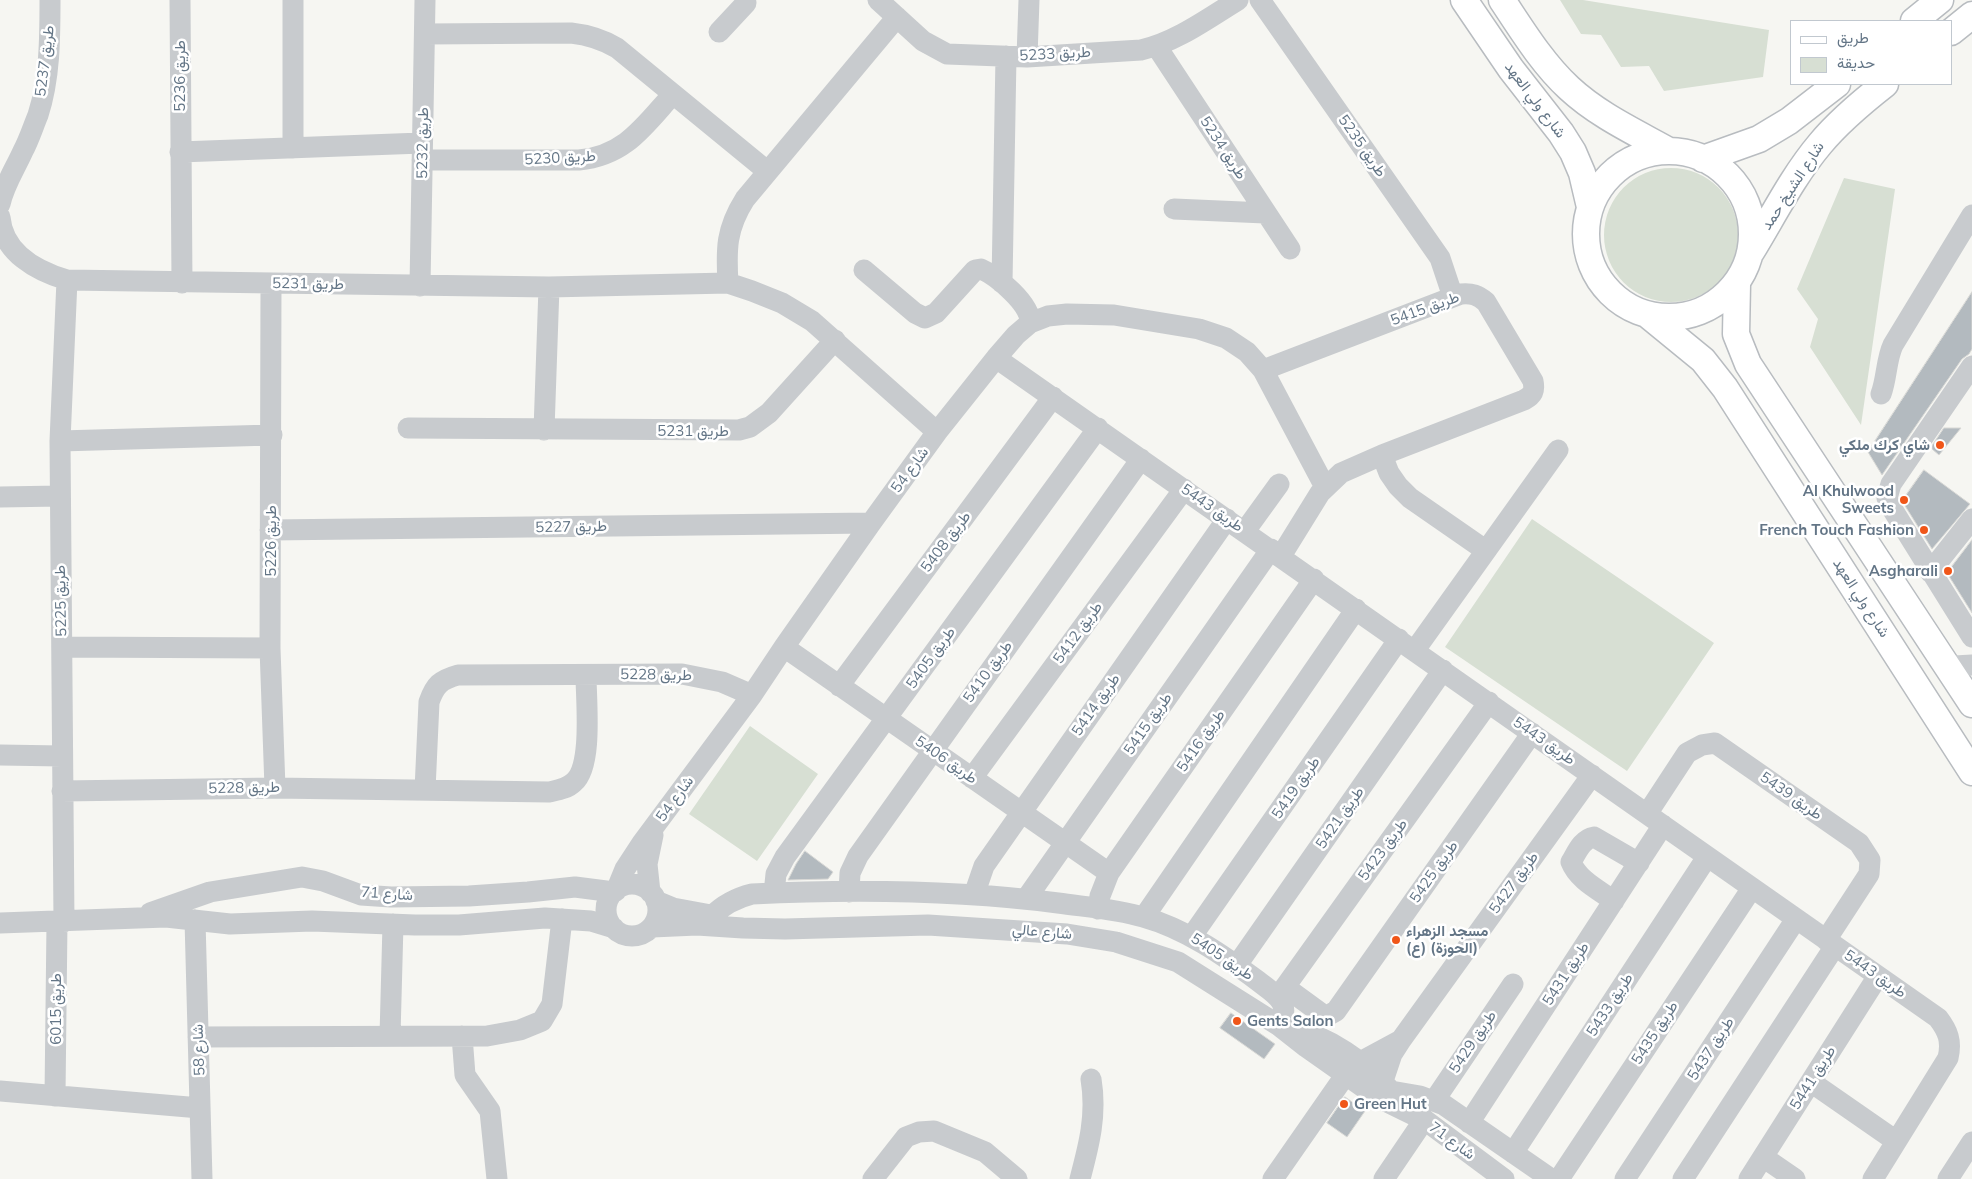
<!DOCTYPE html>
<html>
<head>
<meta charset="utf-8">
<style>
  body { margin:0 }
  #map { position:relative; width:1972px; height:1179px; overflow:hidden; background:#f6f6f2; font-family:Mulish,Vazirmatn,sans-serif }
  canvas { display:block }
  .legend { position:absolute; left:1790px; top:20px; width:162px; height:65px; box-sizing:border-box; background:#fff; border:1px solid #c1c8cf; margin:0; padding:6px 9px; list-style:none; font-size:15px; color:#637586 }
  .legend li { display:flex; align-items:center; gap:10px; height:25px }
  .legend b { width:25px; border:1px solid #c1c8cf }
</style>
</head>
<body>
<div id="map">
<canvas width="1972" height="1179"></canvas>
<ul class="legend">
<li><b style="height:6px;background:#fff"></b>طريق</li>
<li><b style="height:14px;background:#d7dfd3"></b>حديقة</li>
</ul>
</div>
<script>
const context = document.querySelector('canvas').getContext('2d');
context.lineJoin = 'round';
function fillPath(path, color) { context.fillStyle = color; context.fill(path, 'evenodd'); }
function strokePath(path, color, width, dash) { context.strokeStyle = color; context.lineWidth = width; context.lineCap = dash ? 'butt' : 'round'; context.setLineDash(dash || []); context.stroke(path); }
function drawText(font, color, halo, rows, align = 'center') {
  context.font = font + ' Mulish,Vazirmatn,sans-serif'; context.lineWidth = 5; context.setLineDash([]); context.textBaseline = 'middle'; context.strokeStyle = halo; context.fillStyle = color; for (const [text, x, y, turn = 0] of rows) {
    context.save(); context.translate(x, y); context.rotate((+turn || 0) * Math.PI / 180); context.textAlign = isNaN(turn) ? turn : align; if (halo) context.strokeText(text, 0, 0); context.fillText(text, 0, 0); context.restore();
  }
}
const green = new Path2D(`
  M1560 0H1583L1769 30 1763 77 1664 91 1649 66 1621 67 1601 35 1581 34Z
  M1604 235a67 67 0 1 1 134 0a67 67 0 1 1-134 0Z
  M1844 178 1895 189 1861 425 1810 347 1818 319 1797 289Z
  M1532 519 1714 643 1627 771 1445 647Z
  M750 726 818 774 757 861 689 814Z`);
const building = new Path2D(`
  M1972 292V349L1969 354 1962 359 1882 475 1868 452Z
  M1944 428H1961L1939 455 1932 449V446Z
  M1924 470 1970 504 1932 549 1902 501Z
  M1972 540V613L1947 573Z
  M805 851 833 872 828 879 788 880 796 864Z
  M1231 1013 1275 1044 1264 1059 1220 1028Z
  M1345 1097 1365 1111 1347 1137 1327 1123Z`);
const minor = new Path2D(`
  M180 0 182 283
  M878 0 923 41 947 54 1027 57 1141 50C1176 42 1207 19 1238 0
  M1260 0 1440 258 1453 297
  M719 32 746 3
  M425 34 571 33C589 35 602 39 617 48L767 171
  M1157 47 1290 249
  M1027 57 1029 0
  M293 148V0
  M180 152 422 143
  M422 160H579C625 156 644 126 673 94
  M0 204C4 185 15 169 23 151 29 140 33 127 38 115 50 78 50 38 50 0
  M1174 209 1265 213
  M0 217C3 253 37 271 67 280L549 287 728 283 752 291 782 303 812 321 937 432
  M864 270 915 313 925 318 936 313 975 270 981 269C997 276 1031 304 1030 323
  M728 283C726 249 726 229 745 199L897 17
  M1002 283 1006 56
  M271 284 270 648 275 788
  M420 286 425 0
  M996 358 1938 1018C1948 1031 1952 1041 1948 1058L1873 1179
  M1972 366 1891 484 1887 498 1891 507 1972 637
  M1263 370 1461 294C1472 293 1478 295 1486 302L1533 381C1535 391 1533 395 1524 400L1382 455 1341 473 1320 493 1281 556
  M1881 394C1887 378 1886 360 1893 345L1972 215
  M408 428 739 430 750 427 769 413 835 340
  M544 430 549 287
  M60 441 272 435
  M1382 455 1389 473 1398 486 1410 498 1485 550
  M0 497 60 496
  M270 530 871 523
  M1245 531 1279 484
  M1930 572 1972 519
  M62 647 270 648
  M784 647 1109 873
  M1415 650 1558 450
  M1946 664 1955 666 1972 665
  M839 686 1053 397
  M0 755 62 756
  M972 778 1184 489
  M425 790 429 702C435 685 440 680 458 675L682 674 722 682 752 695
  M62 791 275 788 549 792C558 790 567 789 574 782 593 766 586 700 586 675
  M1647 814 1687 753 1702 745 1715 743 1859 843 1870 860 1869 874 1826 940
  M606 910a26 26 0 1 1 52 0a26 26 0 1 1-52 0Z
  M616 891 625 869 642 843 752 695 784 647 871 523 937 432 996 358 1016 335 1030 323 1048 316 1067 314 1114 315 1199 329 1226 338 1247 352 1263 370 1325 487
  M650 892 647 864 653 835
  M849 892 850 873 858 856 1141 459
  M774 893 776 874 785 857 1098 428
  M974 895 984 866 1227 519
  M1026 899 1271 549
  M656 901 673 908 711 915
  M1614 901C1599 890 1578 880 1571 862 1577 852 1582 839 1594 837L1639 863
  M1098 909 1100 896 1109 873 1314 579
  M150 913 210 892 302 877 323 881 361 895 391 897 469 896 528 892 575 887 614 892
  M712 916C724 904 736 898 752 894 854 889 957 890 1058 903 1086 907 1116 909 1143 917 1186 929 1223 955 1258 981 1273 993 1294 1003 1278 1025
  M1144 917 1356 609
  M195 920 202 1179
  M64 922 60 441 67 280
  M0 923 166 917 230 924 312 921 415 925H459L545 918 591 921 614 928
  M652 927 697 925 743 928 785 929 928 925 1067 934 1116 942 1178 962 1278 1025 1306 1047 1377 1097 1424 1120
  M1192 936 1399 639
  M1237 965 1443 670
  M1285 987 1322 1014 1327 1016 1336 1011 1532 733
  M1279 998 1285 987 1489 702
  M1290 1027C1329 1037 1365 1061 1391 1091
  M390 1036 393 924
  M462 1036 465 1075 490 1111 497 1179
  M198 1037 487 1036 520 1030 542 1021 552 1004 562 919
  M1811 1082 1896 1141
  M0 1091 200 1108
  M1391 1091 1420 1096 1444 1105 1551 1179
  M1372 1094 1381 1087 1392 1054 1401 1040 1592 775
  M55 1096 57 922
  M1434 1101 1513 984
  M1414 1112 1504 1179
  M1469 1123 1663 825
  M1513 1153 1707 857
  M1763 1157 1795 1179
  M873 1179 906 1137 919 1132 934 1131 985 1152 1017 1179
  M1080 1179C1089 1145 1097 1115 1091 1079
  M1273 1179 1351 1067 1401 1040
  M1384 1179 1424 1120
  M1559 1179 1752 888
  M1625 1179 1796 919
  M1683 1179 1835 946
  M1749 1179 1878 976
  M1948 1179 1972 1142`);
const major = new Path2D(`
  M1464 0 1511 69 1561 133 1573 152 1582 173 1590 207
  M1502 0C1522 30 1542 63 1569 88 1598 115 1635 132 1669 151
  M1914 21 1940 0
  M1951 32 1972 15
  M1586 234a83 83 0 1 1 166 0a83 83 0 1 1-166 0Z
  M1703 159 1759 139 1789 121 1837 84
  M1751 252C1773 216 1793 176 1820 144 1839 121 1862 102 1885 84
  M1737 284 1736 334 1748 364 1972 704
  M1648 315 1703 360 1725 388 1972 772`);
const markers = [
  [1940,445,5,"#f05619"],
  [1904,500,5,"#f05619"],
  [1924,530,5,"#f05619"],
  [1948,571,5,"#f05619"],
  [1396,940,5,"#f05619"],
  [1237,1021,5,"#f05619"],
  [1344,1104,5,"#f05619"]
];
const streetNames = [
  ["طريق 5233",1055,54,-3],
  ["طريق 5237",45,61,-83],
  ["طريق 5236",180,76,-90],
  ["شارع ولي العهد",1535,100,53],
  ["طريق 5232",423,143,-89],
  ["طريق 5235",1362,146,55],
  ["طريق 5234",1223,148,57],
  ["طريق 5230",560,158,-3],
  ["شارع الشيخ حمد",1793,186,-57],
  ["طريق 5231",308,284,1],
  ["طريق 5415",1425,309,-20],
  ["طريق 5231",693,431],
  ["شارع 54",910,470,-54],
  ["طريق 5443",1212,508,35],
  ["طريق 5227",571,527,-1],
  ["طريق 5226",271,541,-90],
  ["طريق 5408",946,542,-53],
  ["شارع ولي العهد",1861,598,57],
  ["طريق 5225",61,601,-91],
  ["طريق 5412",1078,633,-54],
  ["طريق 5405",931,658,-54],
  ["طريق 5410",988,672,-54],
  ["طريق 5228",656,675,1],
  ["طريق 5414",1096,705,-55],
  ["طريق 5415",1148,724,-55],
  ["طريق 5416",1201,741,-55],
  ["طريق 5443",1544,741,35],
  ["طريق 5406",946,760,35],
  ["طريق 5228",244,788,-1],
  ["طريق 5419",1296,788,-55],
  ["طريق 5439",1791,796,35],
  ["شارع 54",675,799,-54],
  ["طريق 5421",1340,818,-55],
  ["طريق 5423",1383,850,-54],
  ["طريق 5425",1434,872,-55],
  ["طريق 5427",1514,883,-54],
  ["شارع 71",387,894,4],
  ["شارع عالي",1042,932,5],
  ["طريق 5405",1222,957,34],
  ["طريق 5431",1566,974,-57],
  ["طريق 5443",1875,974,35],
  ["طريق 5433",1610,1005,-57],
  ["طريق 6015",56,1009,-90],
  ["طريق 5435",1655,1033,-57],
  ["طريق 5429",1473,1042,-56],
  ["طريق 5437",1711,1049,-57],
  ["شارع 58",199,1050,-92],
  ["طريق 5441",1813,1078,-58],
  ["شارع 71",1452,1141,36]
];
const poiNames = [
  ["شاي كرك ملكي",1930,445],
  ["Al Khulwood",1894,491],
  ["Sweets",1894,508],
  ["French Touch Fashion",1914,530],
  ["Asgharali",1938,571],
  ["مسجد الزهراء",1406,931,"left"],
  ["(ع) (الحوزة)",1406,948,"left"],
  ["Gents Salon",1247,1021,"left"],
  ["Green Hut",1354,1104,"left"]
];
fillPath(green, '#d7dfd3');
fillPath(building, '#b3babf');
strokePath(building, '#d8d8d5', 1);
strokePath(major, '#b8bcc0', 29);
strokePath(minor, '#c8cbce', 21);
strokePath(major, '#fff', 26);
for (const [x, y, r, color] of markers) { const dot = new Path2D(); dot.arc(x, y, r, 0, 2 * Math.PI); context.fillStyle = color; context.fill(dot); strokePath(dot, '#fff', 2); }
drawText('15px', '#637586', '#fff', streetNames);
drawText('bold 15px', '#637586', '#fff', poiNames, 'right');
</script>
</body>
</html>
